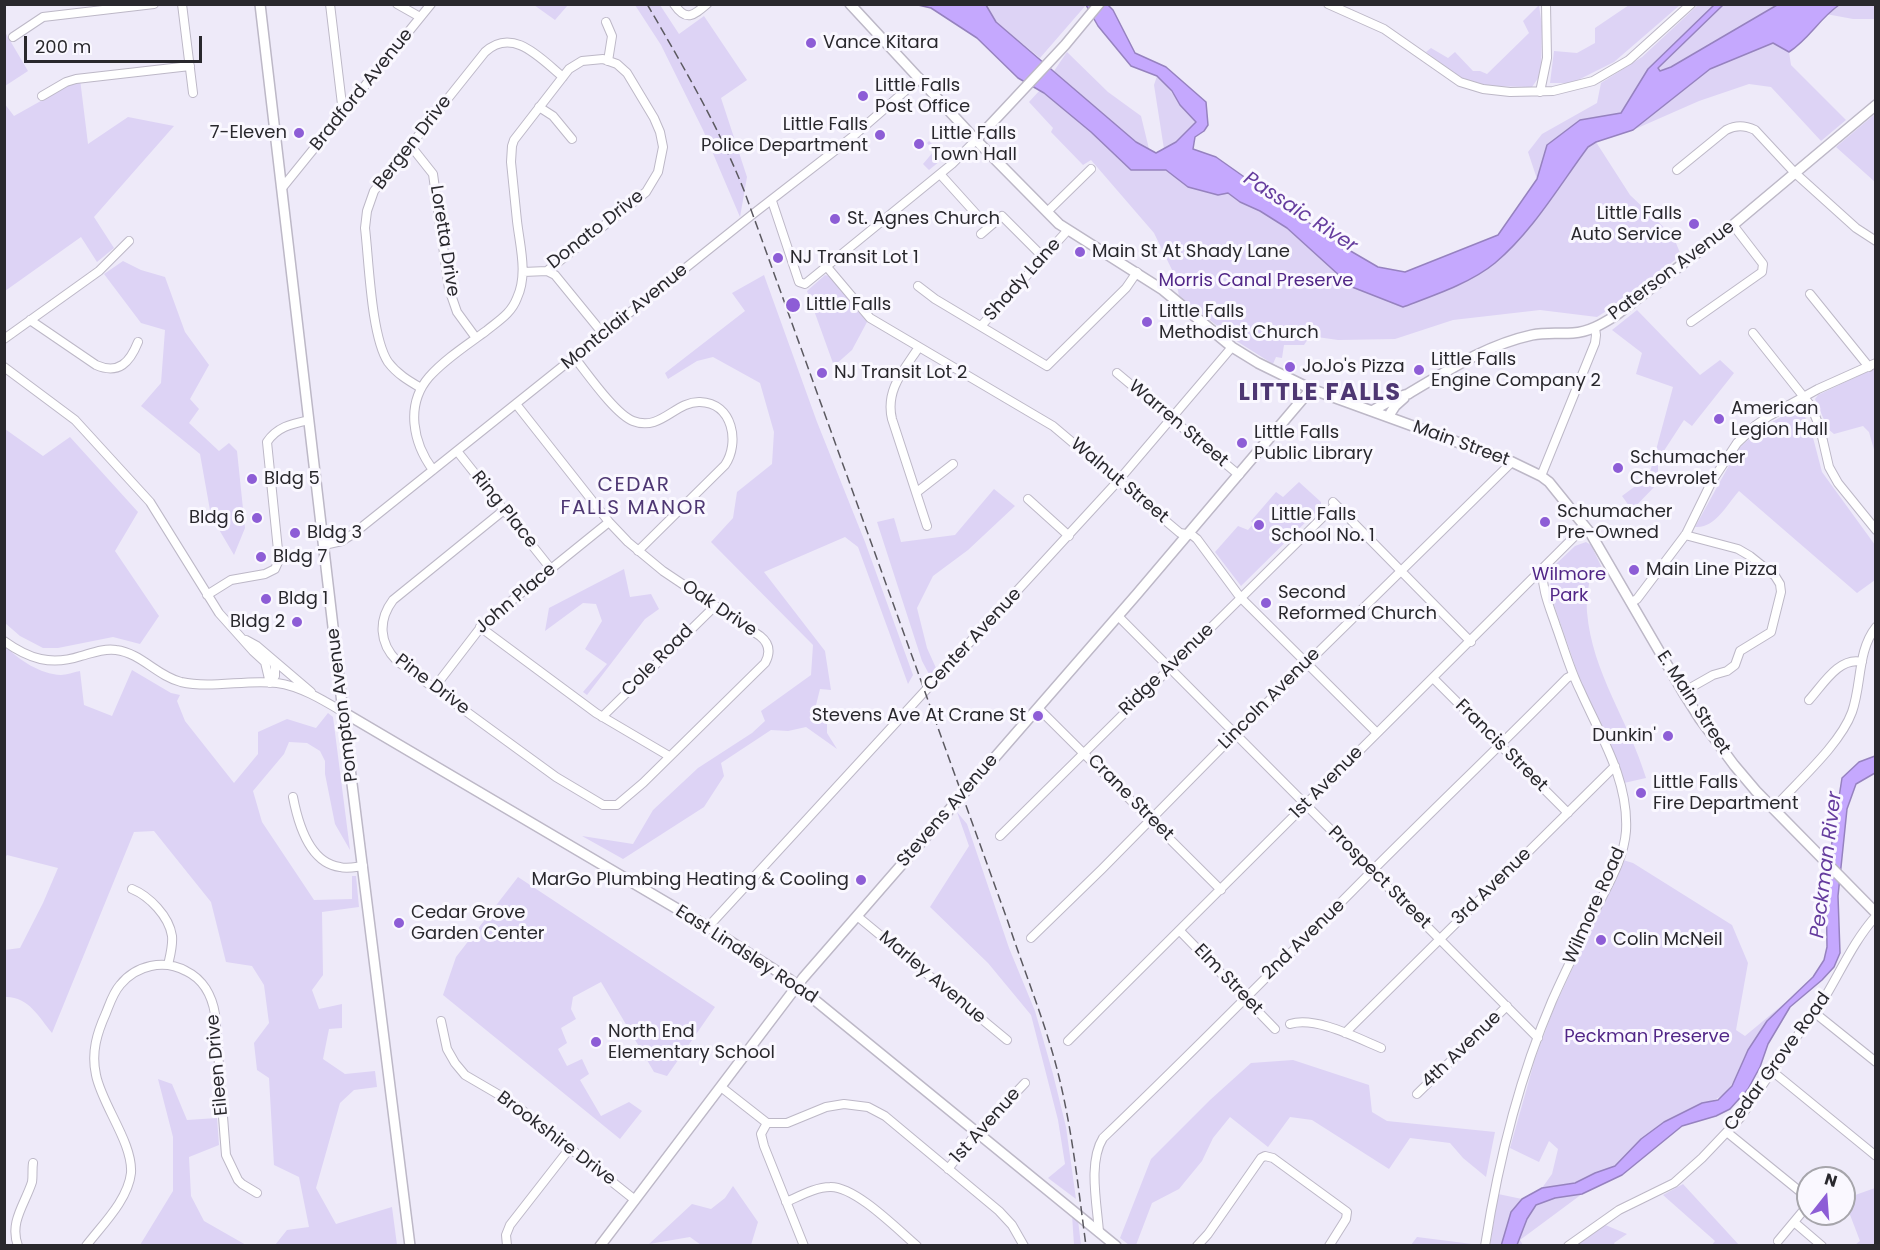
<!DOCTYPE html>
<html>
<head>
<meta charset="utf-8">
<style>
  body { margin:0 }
  #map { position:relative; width:1880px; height:1250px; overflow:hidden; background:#eeeaf9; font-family:Poppins,sans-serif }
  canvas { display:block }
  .frame { position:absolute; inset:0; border:6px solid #29282d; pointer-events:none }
  .north { position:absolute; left:1796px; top:1166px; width:60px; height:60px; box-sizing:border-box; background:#faf8ff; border:2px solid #a6a5ab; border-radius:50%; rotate:17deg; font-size:16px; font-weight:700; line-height:24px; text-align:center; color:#29282d }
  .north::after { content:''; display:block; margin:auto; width:21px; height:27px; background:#8d5dd6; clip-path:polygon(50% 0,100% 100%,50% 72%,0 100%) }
  .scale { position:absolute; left:24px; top:36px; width:178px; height:27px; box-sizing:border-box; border:3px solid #29282d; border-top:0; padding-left:8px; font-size:18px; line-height:21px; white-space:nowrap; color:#29282d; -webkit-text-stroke:4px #faf8ff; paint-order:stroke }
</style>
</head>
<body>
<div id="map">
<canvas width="1880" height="1250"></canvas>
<div class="frame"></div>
<div class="north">N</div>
<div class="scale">200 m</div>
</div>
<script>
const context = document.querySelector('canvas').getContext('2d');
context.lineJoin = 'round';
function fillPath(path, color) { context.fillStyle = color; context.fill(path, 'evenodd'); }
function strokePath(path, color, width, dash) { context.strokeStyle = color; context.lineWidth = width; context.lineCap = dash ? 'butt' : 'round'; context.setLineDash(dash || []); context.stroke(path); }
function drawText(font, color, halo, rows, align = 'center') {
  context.font = font + ' Poppins,sans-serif'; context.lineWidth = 6; context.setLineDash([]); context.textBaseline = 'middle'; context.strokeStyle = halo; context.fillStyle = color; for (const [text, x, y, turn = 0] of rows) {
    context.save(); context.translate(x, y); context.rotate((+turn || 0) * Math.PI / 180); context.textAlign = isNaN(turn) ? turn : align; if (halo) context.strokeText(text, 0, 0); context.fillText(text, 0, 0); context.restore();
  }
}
const green = new Path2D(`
  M534 5H568L555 20Z
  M635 5H660L679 34 704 16 747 80 721 98 747 177 740 217 703 130 661 45Z
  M986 5H1086L1040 58 996 22Z
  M1539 5 1542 26 1541 74 1532 87 1488 86 1459 77 1426 52 1431 48 1448 58 1455 52 1473 71H1480L1487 74 1529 33 1523 21Z
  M1629 5H1680L1614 62 1572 83H1550L1554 51 1577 53 1595 43V28Z
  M1698 5H1714L1648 69 1621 113 1580 120 1547 145 1537 179 1528 152 1542 134 1597 103 1601 83 1642 57Z
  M1723 5H1777L1671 67 1660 71 1657 69Z
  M1839 5H1875V19H1853L1826 14Z
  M5 32 28 71 5 86H4Z
  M1773 43 1789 52 1791 65 1846 120 1821 141 1771 87 1749 84 1699 101 1633 130 1710 69Z
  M1067 52 1108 92 1141 116 1149 149 1136 142 1054 71Z
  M1157 76C1172 91 1182 107 1197 122L1176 142 1164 149 1154 85Z
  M80 79 88 144 128 117 174 126 94 217 114 248 97 262 81 237 5 291 4 103 14 116Z
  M1040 90 1091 132 1131 170H1166L1188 187 1218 195 1228 193 1240 202 1260 211 1287 228 1352 287 1403 307C1432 296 1471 283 1495 263 1533 231 1559 187 1588 147L1596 142 1630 195 1673 236 1681 255 1633 294 1597 317 1540 310 1453 320 1395 339 1338 340 1310 336 1304 345H1284L1282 358 1276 357 1273 364 1238 342 1179 296 1175 276 1154 233 1091 160 1083 165 1051 132 1053 128 1029 102Z
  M1875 114V182L1836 147Z
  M929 141 945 157 929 170 923 164 934 151 927 143Z
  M123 261 141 270 165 277 185 332 209 365 190 399 199 409 189 423 219 451 229 443 237 451 245 528 234 555 211 516 200 454 141 406 161 383 165 330 141 323 104 274Z
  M764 275 817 422 865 542 913 675 908 684 858 547 845 537 764 572 825 651 831 690 820 689 816 705 827 718V733L837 749 806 727 788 731 771 730 721 763 724 776 704 807 623 859 582 836 633 844 653 810 698 768 752 733 765 721 761 711 811 675 813 645 711 542 733 518 737 492 772 464 774 432 760 383 713 357 697 361 668 379 665 373 745 311 732 293Z
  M825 275 829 276 867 322 852 350 834 366 807 291Z
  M1637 310 1700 375 1720 360 1734 373 1692 426 1684 420 1658 460V483L1632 510 1622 496 1649 476 1673 387 1636 374 1642 353 1612 330Z
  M1875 368V453L1869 432 1863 426 1834 434 1828 429 1815 399 1818 395Z
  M1800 406 1811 430 1822 472 1875 545V580L1857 593 1739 491C1727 504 1715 529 1695 527L1738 449 1760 429Z
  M5 429 43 456 70 437 138 512 115 551 159 616 140 644 113 637 58 648H43L20 636 5 623Z
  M1299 482 1321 502V507L1241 586 1215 552 1238 526 1248 530 1253 524 1251 521 1276 492 1283 497Z
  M994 489 1015 506 968 550 933 576 917 608 927 648 936 668 930 676 922 661 877 522 894 518 901 542 955 535Z
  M1586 542 1591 545 1602 568 1590 575C1589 587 1586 600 1587 612 1592 673 1629 721 1646 778L1624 783 1617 761 1581 683 1550 593 1551 572 1556 564 1575 546Z
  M624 569 630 597 651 594 659 609 645 619 587 695 583 692 607 664 585 649 602 621 596 604 583 603 545 631 549 608Z
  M5 646C19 660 40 674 61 675 66 675 74 672 80 671L84 705 112 716 132 670 171 693 180 695 177 701 185 721 234 783 258 754V732L287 719 316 728 328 713 333 717 350 850 335 824 325 774V761L320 751 307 743 289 742 284 754 253 791 262 822 314 900 352 899V876H356L359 907 322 912 323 975 312 990 319 1009 342 1004V1028L329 1029 323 1059 345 1074 375 1071 377 1087 354 1090 340 1103 316 1188 336 1224 392 1207 397 1245H275L287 1230 309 1227 299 1177 274 1165 269 1078 257 1070 254 1043 269 1023 264 985 252 966 226 962 211 902 154 831 134 832 52 1033C39 1017 28 996 5 997V950L20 948 43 903 58 868 7 855 5 858Z
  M957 812 967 824 1009 948 1035 1011 1053 1074 1066 1127 1076 1199 1048 1178 1065 1164 1058 1120 1031 1015 988 963 930 907 969 846Z
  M1623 860 1633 863 1732 925 1748 963 1736 1030 1745 1036 1786 1002C1771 1017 1758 1032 1748 1050 1736 1071 1734 1096 1707 1102L1615 1166 1595 1173 1582 1194 1520 1240 1523 1245 1490 1246 1498 1194 1522 1199 1542 1188 1552 1174 1558 1149 1549 1141 1539 1162 1510 1148 1535 1059 1554 1008Z
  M518 877 715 1007 667 1076 654 1072 601 982 573 997 571 1009 576 1019 561 1028 567 1043 558 1049 567 1066 582 1059 589 1074 580 1080 601 1116 629 1102 642 1111 620 1139 443 995 456 957Z
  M1293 1060 1369 1085 1372 1112 1387 1121 1495 1132 1486 1177 1463 1158 1450 1143 1410 1138 1389 1169 1312 1120 1290 1117 1268 1147 1230 1117 1213 1138 1202 1161 1179 1189 1152 1203 1136 1245H1129L1120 1238 1151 1159 1210 1100 1251 1063Z
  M158 1079 172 1084 187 1120 217 1118 219 1145 189 1157 191 1196 204 1221 246 1245H140L173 1191V1137Z
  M1683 1184 1739 1245H1712L1715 1241 1663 1195Z
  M733 1186 758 1222 751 1245H701L690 1237 649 1244 692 1204 711 1209 725 1198Z
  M1875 1188V1245H1855L1860 1241 1844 1199Z
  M1072 1215 1078 1220 1081 1245H1074Z
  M1603 1224 1627 1234 1614 1243 1615 1245 1573 1246Z
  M1417 1237 1472 1244 1471 1246 1411 1245Z`);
const water = new Path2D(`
  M918 5H986L996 22 1136 142 1156 153 1176 142 1196 122 1180 105 1172 91 1157 76 1131 66 1098 26 1086 5H1108L1113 10 1135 53 1166 67 1206 102 1208 125 1204 131 1195 137 1193 149 1216 157 1342 246 1378 267 1405 272 1498 235 1537 179 1547 145 1580 120 1621 113 1648 69 1714 5H1723L1658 68 1660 71 1671 67 1777 5H1839C1819 19 1809 39 1789 52L1773 43 1710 69 1633 130 1596 142 1588 147C1559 186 1533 231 1495 263 1471 283 1432 296 1403 307L1352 287 1287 228 1260 211 1240 202 1228 193 1218 195 1188 187 1166 170H1131L1091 132 1044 93 1018 78 977 38 931 8Z
  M1875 756V773L1856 784 1847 809 1838 896 1840 953 1834 967 1822 980 1790 1007 1768 1044 1760 1067 1748 1089 1730 1109 1716 1116 1682 1126 1622 1175 1582 1194 1555 1198 1536 1205 1527 1219 1517 1245 1501 1246 1511 1212 1522 1199 1542 1188 1575 1183 1595 1173 1615 1166 1641 1139 1664 1122 1702 1103 1718 1100 1732 1086 1748 1050 1767 1021 1813 977 1824 960 1827 947 1826 880 1842 778 1859 762Z`);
const minor = new Path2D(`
  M182 4 193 93
  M330 4 343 113
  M397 4 420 17
  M674 4C686 22 693 16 707 4
  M1328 4 1384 29 1460 82 1483 89 1510 92 1553 91 1593 81 1629 60 1691 4
  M606 22 612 36 608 61
  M13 37 43 17 154 4
  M1540 92 1547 58 1546 4
  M42 96 66 82 76 79 190 66
  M539 107 553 116 572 139
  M410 145 433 174 449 289 457 312 476 338
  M1677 170 1726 130C1736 125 1744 125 1755 130L1795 173 1856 228 1876 241
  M940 174 977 215
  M282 188 431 4
  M772 201 799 282 805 284 952 164 976 140
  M1047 212 1091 169
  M981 234 1002 216 1043 257
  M827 267 870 318 1053 426 1180 533 1192 535 1197 539 1240 597 1377 733
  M547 271 555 275 604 335
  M918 286 935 299 1047 366 1126 288 1137 272
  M1810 294 1869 367
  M30 320 96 365C119 375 130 362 138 342
  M1691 322 1762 272 1763 264 1733 225
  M981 326 1067 231
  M1753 333 1811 406 1820 428 1829 467 1838 483 1876 530
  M4 339 99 271 129 241
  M919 347C904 370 885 390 892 419L927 526
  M574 357C587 373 615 414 633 421 661 432 675 401 700 402 733 403 740 443 725 465L638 551
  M4 367 75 420 150 502 219 613 253 651 265 662 270 683
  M1117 373 1239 475
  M421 388C409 381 397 374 388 362 371 336 369 261 365 228L367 211 374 191 485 52C513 26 541 59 563 77
  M457 451 551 569
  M433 470C413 443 405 405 429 377 445 359 467 345 486 331 498 321 511 314 517 298 528 274 520 247 517 221 515 202 513 182 511 162L512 146 514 140 569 69 582 61 603 59 617 64 627 73 654 118 660 132 663 147 658 172 646 192 547 271 523 272
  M1541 476 1595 343 1596 335 1595 328
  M917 492 953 464
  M1028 499 1069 536
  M1333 502 1471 642
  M504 510 393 600C378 620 379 643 397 661L556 777 603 805H617L643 783 765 663C771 652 769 643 760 636L663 571 628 542 609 522 516 404
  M324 545 342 541 353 534 753 214 851 138 920 78
  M207 595 231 580 265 574 275 569 279 560 267 442C277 427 291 424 309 420
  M1632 602 1637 599 1686 534 1712 481 1737 443 1756 425 1769 416 1818 389 1876 363
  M1118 616 1538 1038
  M480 627 596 713 669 756
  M246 640 257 646 311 692
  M4 641C29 659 51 666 81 656 92 653 104 648 116 650 141 653 157 676 181 682 212 689 246 679 277 683 300 686 323 700 343 712
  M1434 679 1568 813
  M270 683 275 676V666L272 660
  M434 688 484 623 609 522
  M1683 692 1713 675 1727 671 1735 665 1740 651 1771 632 1781 592 1780 584 1775 576 1750 556 1738 549 1685 535
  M1809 700C1822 686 1839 656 1862 662
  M1038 708 1221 890
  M602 717 715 606
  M293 797C298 823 309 863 340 867 347 869 355 867 363 866
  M1773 809C1797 782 1840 745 1852 712 1862 684 1857 651 1876 627
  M1000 836 1335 505
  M132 889C149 896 169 916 172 936 173 946 170 956 168 965
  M857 916 1007 1040
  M708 927 1118 481 1232 347
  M1180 931 1275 1029
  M1031 938 1102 869 1236 733 1512 462
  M1815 1013 1876 1062
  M441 1021 447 1049 455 1063 465 1075 513 1103 635 1200
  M1290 1024C1316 1016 1357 1038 1381 1048
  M1345 1033 1615 766
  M1068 1041 1585 526
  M1772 1071 1876 1156
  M721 1087 767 1123
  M1417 1094 1507 1006
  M767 1123H787L826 1107 844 1104 868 1107 885 1116 999 1211 1012 1225 1024 1246
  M767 1123 761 1134 764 1146 804 1246
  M1728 1133 1808 1198
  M948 1169 971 1140 1025 1083
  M786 1202C800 1196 816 1187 830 1187 855 1186 897 1229 917 1246
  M1794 1222 1822 1246
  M1099 1232C1097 1204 1088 1162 1103 1138 1195 1050 1284 960 1373 870 1437 806 1503 743 1567 678L1573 675
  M1778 1241 1808 1205
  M18 1246C9 1222 25 1204 32 1182 33 1176 32 1169 33 1163
  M86 1246C102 1225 128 1200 131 1173 133 1143 102 1105 96 1075 91 1052 97 1033 106 1013 110 1003 113 993 120 985 136 965 164 959 186 971 203 979 212 996 215 1014L226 1155 238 1180 242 1184 257 1193
  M507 1246 506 1235 510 1225 570 1148
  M1197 1246 1208 1234 1261 1158 1265 1156 1273 1158 1347 1212 1346 1219 1329 1246
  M1485 1246C1498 1163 1519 1078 1552 1001 1566 969 1582 938 1597 907 1609 883 1624 858 1626 831 1629 780 1600 735 1580 690 1570 670 1564 648 1556 626 1550 608 1541 588 1543 569
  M1568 1246 1619 1210 1674 1183 1702 1158 1740 1118 1787 1049 1815 1013C1837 981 1850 945 1876 916`);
const major = new Path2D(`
  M260 4 343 712 410 1246
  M850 4 976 140 1059 224 1163 290 1232 347 1258 363 1311 389 1512 462 1541 476 1549 482 1591 534 1683 692 1700 719 1734 765 1756 791 1876 913
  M976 140 1065 45 1099 4
  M1372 411 1395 398 1408 394C1447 371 1486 345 1532 335 1546 332 1559 334 1573 333 1589 332 1602 324 1615 316L1733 225 1876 105
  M1388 417 1395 406 1404 398
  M343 712 708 927 789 979 1116 1246
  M600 1246 803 978 1137 594 1311 389`);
const rail = new Path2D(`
  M647 4C683 66 719 127 745 193L1008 922C1024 971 1044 1019 1057 1069 1072 1127 1078 1186 1086 1246`);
const markers = [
  [811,43,6,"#8d5dd6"],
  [863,96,6,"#8d5dd6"],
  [299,133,6,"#8d5dd6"],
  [880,135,6,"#8d5dd6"],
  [919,144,6,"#8d5dd6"],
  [835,219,6,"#8d5dd6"],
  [1694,224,6,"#8d5dd6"],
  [1080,252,6,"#8d5dd6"],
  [778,258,6,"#8d5dd6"],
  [793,305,8,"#8d5dd6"],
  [1147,322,6,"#8d5dd6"],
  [1290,367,6,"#8d5dd6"],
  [1419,370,6,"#8d5dd6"],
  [822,373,6,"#8d5dd6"],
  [1719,419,6,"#8d5dd6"],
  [1242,443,6,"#8d5dd6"],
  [1618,468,6,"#8d5dd6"],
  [252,479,6,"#8d5dd6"],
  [257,518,6,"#8d5dd6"],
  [1545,522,6,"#8d5dd6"],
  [1259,525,6,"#8d5dd6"],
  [295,533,6,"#8d5dd6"],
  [261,557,6,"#8d5dd6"],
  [1634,570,6,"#8d5dd6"],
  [266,599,6,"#8d5dd6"],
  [1266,603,6,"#8d5dd6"],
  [297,622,6,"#8d5dd6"],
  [1038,716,6,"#8d5dd6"],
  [1668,736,6,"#8d5dd6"],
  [1641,793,6,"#8d5dd6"],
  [861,880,6,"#8d5dd6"],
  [399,923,6,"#8d5dd6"],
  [1601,940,6,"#8d5dd6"],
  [596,1042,6,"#8d5dd6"]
];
const poiNames = [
  ["Vance Kitara",823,43],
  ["Little Falls",875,86],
  ["Post Office",875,107],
  ["Little Falls",868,125,"right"],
  ["Police Department",868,146,"right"],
  ["7-Eleven",287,133,"right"],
  ["Little Falls",931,134],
  ["Town Hall",931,155],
  ["Little Falls",1682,214,"right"],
  ["Auto Service",1682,235,"right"],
  ["St. Agnes Church",847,219],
  ["Main St At Shady Lane",1092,252],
  ["NJ Transit Lot 1",790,258],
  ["Little Falls",806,305],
  ["Little Falls",1159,312],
  ["Methodist Church",1159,333],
  ["Little Falls",1431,360],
  ["Engine Company 2",1431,381],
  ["JoJo's Pizza",1302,367],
  ["NJ Transit Lot 2",834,373],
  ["American",1731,409],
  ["Legion Hall",1731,430],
  ["Little Falls",1254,433],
  ["Public Library",1254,454],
  ["Schumacher",1630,458],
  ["Chevrolet",1630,479],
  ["Bldg 5",264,479],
  ["Schumacher",1557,512],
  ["Pre-Owned",1557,533],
  ["Little Falls",1271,515],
  ["School No. 1",1271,536],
  ["Bldg 6",245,518,"right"],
  ["Bldg 3",307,533],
  ["Bldg 7",273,557],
  ["Main Line Pizza",1646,570],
  ["Second",1278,593],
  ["Reformed Church",1278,614],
  ["Bldg 1",278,599],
  ["Bldg 2",285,622,"right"],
  ["Stevens Ave At Crane St",1026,716,"right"],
  ["Dunkin'",1656,736,"right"],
  ["Little Falls",1653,783],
  ["Fire Department",1653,804],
  ["MarGo Plumbing Heating & Cooling",849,880,"right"],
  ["Cedar Grove",411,913],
  ["Garden Center",411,934],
  ["Colin McNeil",1613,940],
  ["North End",608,1032],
  ["Elementary School",608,1053]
];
const streetNames = [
  ["Bradford Avenue",362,90,-51],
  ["Bergen Drive",413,143,-52],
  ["Donato Drive",596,230,-38],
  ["Loretta Drive",444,241,81],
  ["Paterson Avenue",1672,271,-37],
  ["Shady Lane",1023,280,-48],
  ["Montclair Avenue",625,317,-39],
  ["Warren Street",1178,424,40],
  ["Main Street",1461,444,20],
  ["Walnut Street",1119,481,40],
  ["Ring Place",504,510,51],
  ["John Place",516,599,-40],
  ["Oak Drive",719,609,34],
  ["Center Avenue",973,640,-47],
  ["Cole Road",658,661,-45],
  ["Ridge Avenue",1167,670,-44],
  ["Pine Drive",432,685,37],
  ["Lincoln Avenue",1270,699,-45],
  ["E. Main Street",1693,703,57],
  ["Pompton Avenue",343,705,-97],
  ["Francis Street",1501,746,45],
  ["1st Avenue",1327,783,-45],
  ["Crane Street",1130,798,45],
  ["Stevens Avenue",948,811,-49],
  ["Prospect Street",1379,878,45],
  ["3rd Avenue",1492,887,-44],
  ["Wilmore Road",1595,906,-66],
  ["2nd Avenue",1304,940,-44],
  ["East Lindsley Road",746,955,33],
  ["Marley Avenue",932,978,40],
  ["Elm Street",1228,980,46],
  ["4th Avenue",1462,1050,-44],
  ["Cedar Grove Road",1778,1062,-54],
  ["Eileen Drive",218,1065,-95],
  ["1st Avenue",986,1126,-48],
  ["Brookshire Drive",556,1139,37]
];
const parkNames = [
  ["Morris Canal Preserve",1256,281],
  ["Wilmore",1569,575],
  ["Park",1569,596],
  ["Peckman Preserve",1647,1037]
];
const waterNames = [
  ["Passaic River",1300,213,33],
  ["Peckman River",1827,865,-83]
];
const neighbourhoodNames = [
  ["CEDAR",634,486],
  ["FALLS MANOR",634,509]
];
const districtNames = [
  ["LITTLE FALLS",1320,394]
];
fillPath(green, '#ddd3f5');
fillPath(water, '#c5a8fe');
strokePath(water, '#9682bf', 1.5);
strokePath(minor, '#bdb8c7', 10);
strokePath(major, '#bdb8c7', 12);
strokePath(minor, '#fff', 8);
strokePath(major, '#fff', 9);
strokePath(rail, '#5b5960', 1.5, [9, 4.5]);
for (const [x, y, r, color] of markers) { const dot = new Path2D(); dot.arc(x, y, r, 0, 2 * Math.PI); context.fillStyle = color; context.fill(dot); strokePath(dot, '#faf8ff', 2); }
drawText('18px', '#29282d', '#faf8ff', poiNames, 'left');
drawText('18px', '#29282d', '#faf8ff', streetNames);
drawText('18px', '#512687', '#faf8ff', parkNames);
drawText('italic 20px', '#653c9e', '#faf8ff', waterNames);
context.letterSpacing = '1.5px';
drawText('20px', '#4e3773', '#faf8ff', neighbourhoodNames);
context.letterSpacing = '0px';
context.letterSpacing = '1.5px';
drawText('bold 24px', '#4e3773', '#faf8ff', districtNames);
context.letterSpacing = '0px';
</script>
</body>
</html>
